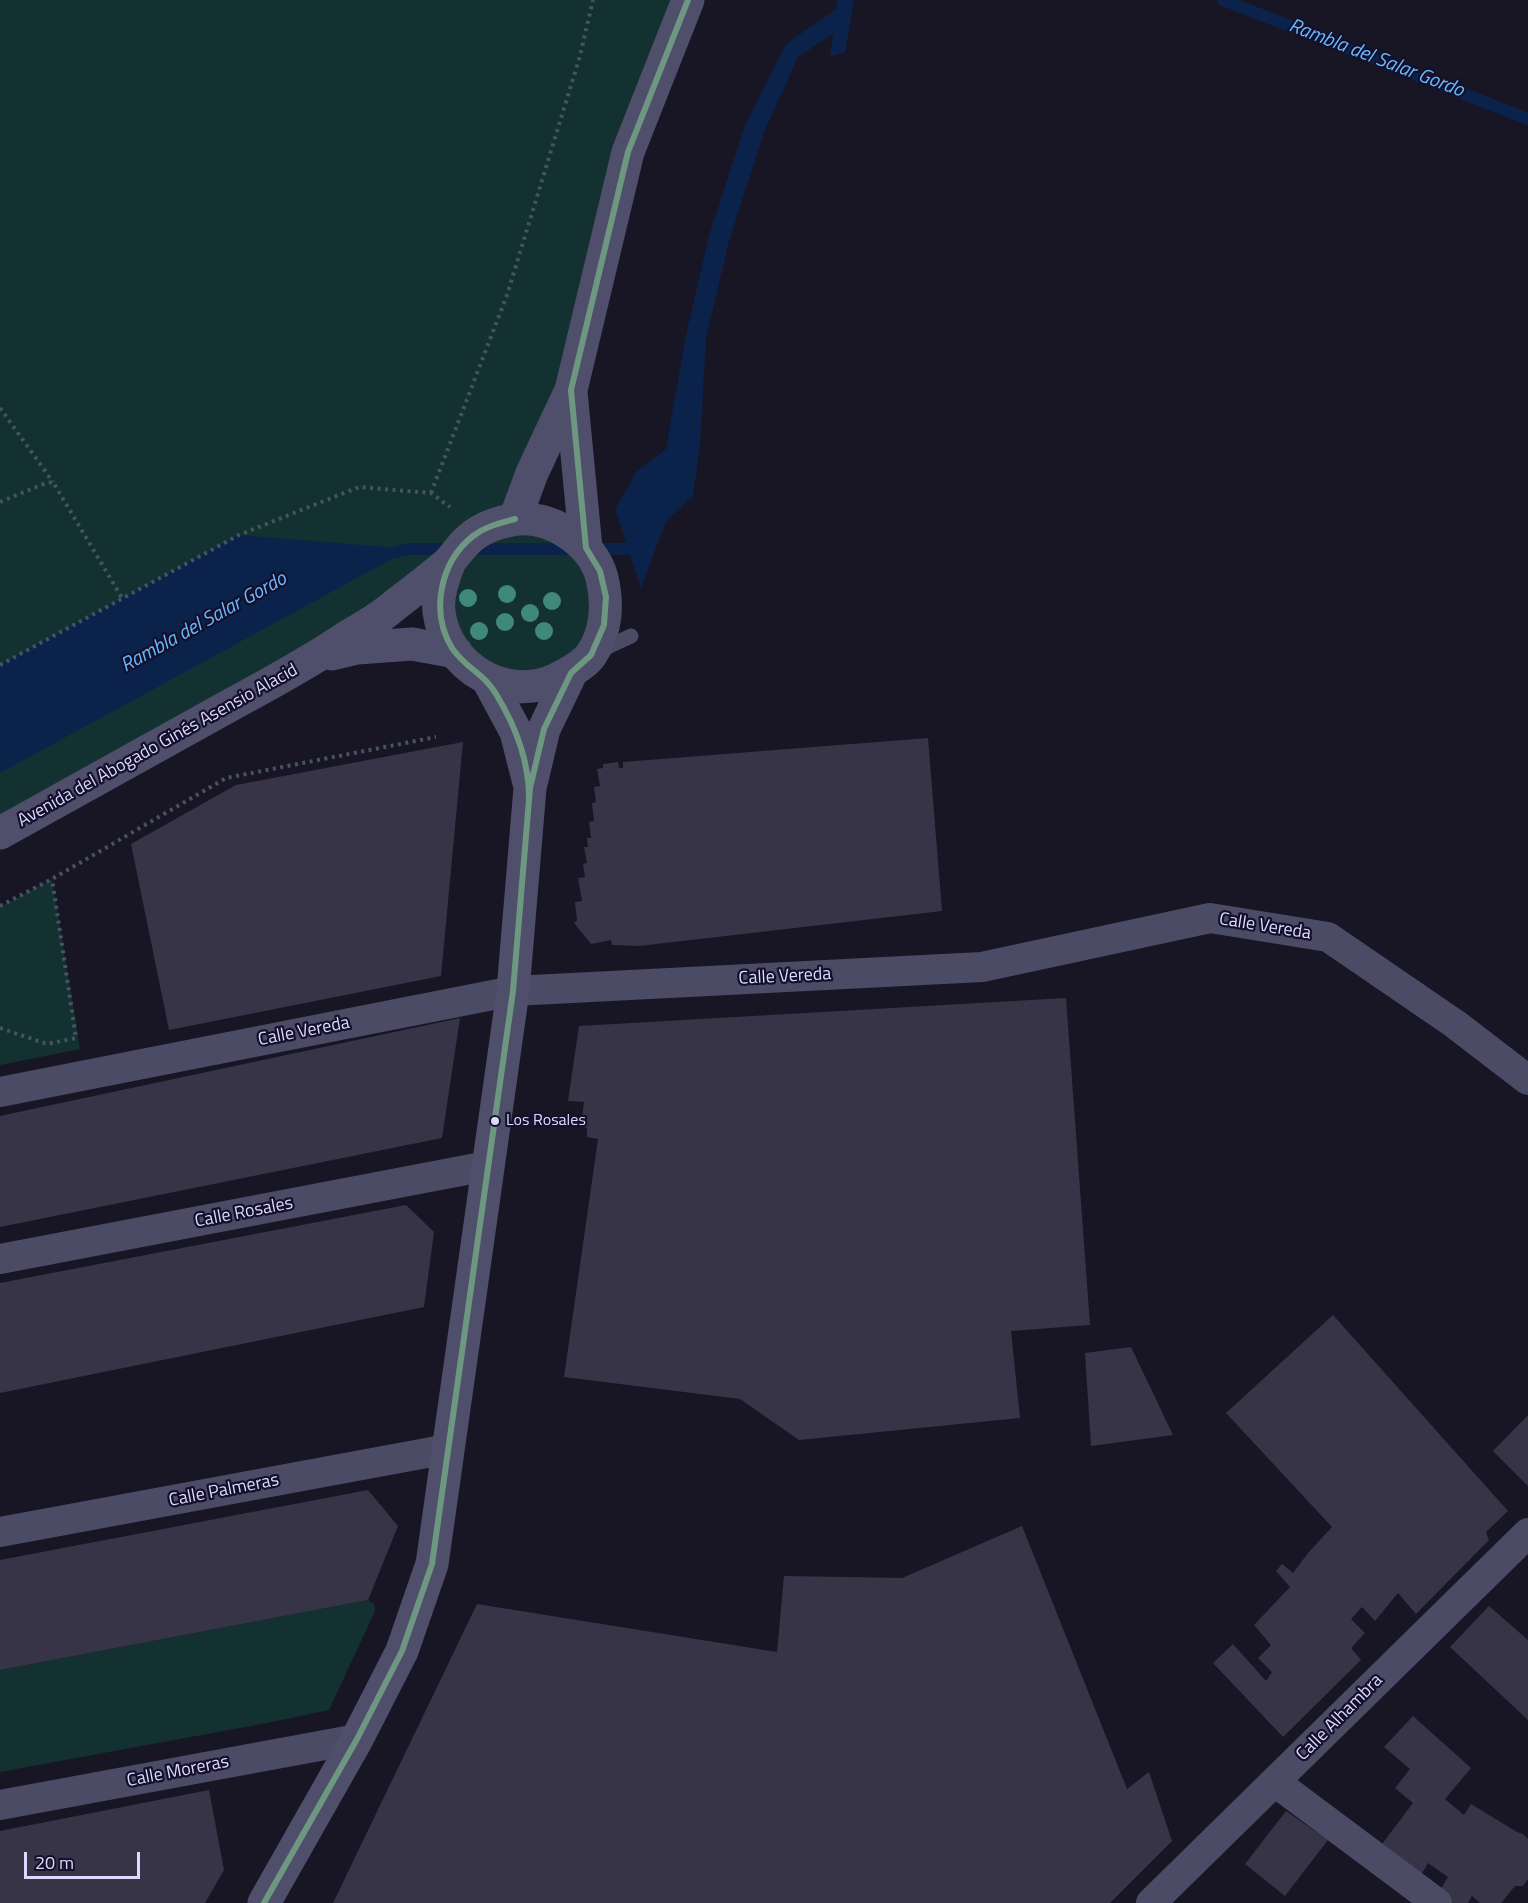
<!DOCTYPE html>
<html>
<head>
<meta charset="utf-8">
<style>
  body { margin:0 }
  #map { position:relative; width:1528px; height:1903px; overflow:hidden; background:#181625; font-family:"Titillium Web",sans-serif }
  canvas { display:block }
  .scale { position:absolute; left:24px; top:1852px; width:116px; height:27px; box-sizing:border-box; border:3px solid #ddd9ff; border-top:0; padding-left:8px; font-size:18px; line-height:21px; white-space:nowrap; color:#ddd9ff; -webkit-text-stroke:4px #14102b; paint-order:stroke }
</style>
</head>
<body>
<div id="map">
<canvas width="1528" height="1903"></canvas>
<div class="scale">20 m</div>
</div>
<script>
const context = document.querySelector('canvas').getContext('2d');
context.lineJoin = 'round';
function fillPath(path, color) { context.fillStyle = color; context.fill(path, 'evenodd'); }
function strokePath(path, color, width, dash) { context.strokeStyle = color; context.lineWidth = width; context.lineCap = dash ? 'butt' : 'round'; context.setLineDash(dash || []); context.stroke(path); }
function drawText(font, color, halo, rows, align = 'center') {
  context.font = font + ' "Titillium Web",sans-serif'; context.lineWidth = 4.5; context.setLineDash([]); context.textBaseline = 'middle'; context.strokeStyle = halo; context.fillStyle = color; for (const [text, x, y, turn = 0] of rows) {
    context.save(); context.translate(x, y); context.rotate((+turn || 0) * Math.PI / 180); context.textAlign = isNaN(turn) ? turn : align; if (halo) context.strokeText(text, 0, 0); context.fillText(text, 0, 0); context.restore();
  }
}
const green = new Path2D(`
  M0 0H692L516 517 398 603 0 826Z
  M515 528 562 538 592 576 594 626 565 666 517 679 472 659 448 615 470 548Z
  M52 879 80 1049 0 1065V907Z
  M368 1600 374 1604 375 1611 329 1710 267 1723 0 1772V1670Z`);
const water = new Path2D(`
  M838 0H854L845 52 830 57 833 34 798 57 764 132 729 241 706 338 700 445 693 496 666 521 641 588 615 509 637 471 666 449 686 335 709 236 745 125 786 44 836 9Z
  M239 535 410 549 0 773V665Z`);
const stream = new Path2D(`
  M1223 0 1528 119
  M396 552 410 549H628L635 537`);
const building = new Path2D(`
  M928 738 942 911 639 946 612 945 611 940 591 944 574 923 577 920 575 902 582 901 578 878 585 877 583 864 587 863 584 847H588L587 838H591L589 822 594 821 592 803 596 802 594 787 600 786 597 769 603 768V764L618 762 619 768H623V762Z
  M463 742 441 976 169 1030 131 844 236 785Z
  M1066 998 1090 1325 1011 1331 1020 1418 799 1440 740 1399 564 1377 598 1139 587 1137V1128L581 1126 584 1102 568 1101 579 1026Z
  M460 1018 442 1138 0 1227V1116Z
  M406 1205 434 1232 424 1307 0 1393V1283Z
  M1333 1315 1508 1511 1486 1532 1489 1540 1416 1614 1398 1593 1375 1621 1362 1607 1351 1619 1365 1633 1351 1648 1361 1660 1283 1737 1213 1663 1233 1644 1266 1681 1272 1672 1258 1658 1271 1645 1254 1625 1290 1587 1276 1571 1282 1564 1293 1573 1308 1553 1332 1527 1226 1413Z
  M1131 1347 1173 1435 1091 1446 1085 1353Z
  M1528 1415V1486L1493 1451Z
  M368 1490 398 1526 368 1600 0 1670V1560Z
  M1022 1526 1127 1789 1149 1772 1172 1841 1110 1903H333L477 1604 777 1652 784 1576 902 1578Z
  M1489 1606 1528 1640V1720L1450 1647Z
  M1413 1716 1471 1768 1445 1799 1464 1815 1471 1804 1517 1832 1523 1834 1528 1839V1879L1523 1886H1515L1501 1903H1480L1472 1896 1468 1903H1453L1439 1892 1448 1877 1428 1863 1421 1875 1382 1844 1413 1803 1395 1788 1410 1769 1384 1747Z
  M209 1790 224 1870 205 1903H0V1831Z
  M1286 1811 1328 1840 1285 1896 1245 1864Z`);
const path = new Path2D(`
  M0 408 53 482
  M431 493 507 295 580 56 593 0
  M0 502 46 483 53 482 122 598
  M0 665 239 535 359 487 431 493 450 507
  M0 906 52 879 226 778 436 737
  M0 1028 47 1044 76 1038 52 879`);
const service = new Path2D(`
  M599 651 631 636`);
const minor = new Path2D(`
  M0 1092 513 991 982 967 1210 918 1328 937 1455 1024 1528 1080
  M0 1259 487 1166
  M0 1532 448 1449
  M1275 1782 1437 1903
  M0 1805 357 1739
  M1151 1903 1528 1533`);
const secondary = new Path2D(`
  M571 392 586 548
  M515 519 532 473 571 390 628 152 688 0
  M332 654 357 648 412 644 456 652
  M488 680 516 732 529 783
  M0 833C79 789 157 746 236 702 275 681 313 660 350 635 364 627 378 619 390 609 409 594 429 579 448 563 454 557 459 549 465 543 477 530 495 523 512 520 549 513 593 542 602 578 608 603 607 632 591 655 584 665 569 673 557 679 507 703 446 668 439 612 437 594 444 577 450 561
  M264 1903 357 1739 402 1651 432 1564 513 991 530 788 544 729 571 673`);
const bus1 = new Path2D(`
  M515 519C500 523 486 526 473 536 440 562 430 612 452 648 464 667 485 674 496 694 515 725 529 762 529 798
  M264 1903 357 1739 402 1651 432 1564 513 991 530 788 544 729 571 673 591 655 604 625 606 597 600 571 586 548 571 390 628 152 688 0`);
const trees = [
  [507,594],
  [468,598],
  [552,601],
  [530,613],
  [505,622],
  [479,631],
  [544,631]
];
const markers = [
  [495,1121,5,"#ddd9ff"]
];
const busNames = [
  ["Los Rosales",506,1121]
];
const streetNames = [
  ["Avenida del Abogado Ginés Asensio Alacid",158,746,-29],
  ["Calle Vereda",1265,927,9],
  ["Calle Vereda",785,977,-3],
  ["Calle Vereda",304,1032,-11],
  ["Calle Rosales",244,1213,-11],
  ["Calle Palmeras",224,1491,-11],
  ["Calle Alhambra",1340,1718,-45],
  ["Calle Moreras",178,1772,-11]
];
const waterNames = [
  ["Rambla del Salar Gordo",1376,59,21],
  ["Rambla del Salar Gordo",204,623,-29]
];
fillPath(green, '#133131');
fillPath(water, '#0b234b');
strokePath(stream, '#0b234b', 12);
fillPath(building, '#363446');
strokePath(path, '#465363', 4, [3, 4.5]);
strokePath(service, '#4c4b66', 15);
strokePath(minor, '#4c4b66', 30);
strokePath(secondary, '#4f4e6b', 33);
strokePath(bus1, '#6e9782', 6);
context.fillStyle = '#3f887b';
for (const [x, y] of trees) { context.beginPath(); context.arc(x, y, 9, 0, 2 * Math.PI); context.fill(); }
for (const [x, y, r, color] of markers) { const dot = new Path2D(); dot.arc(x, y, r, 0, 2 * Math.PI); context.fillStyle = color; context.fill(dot); strokePath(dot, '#14102b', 2); }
drawText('16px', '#ddd9ff', '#14102b', busNames, 'left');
drawText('18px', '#ddd9ff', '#14102b', streetNames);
drawText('italic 20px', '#67bbff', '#14102b', waterNames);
</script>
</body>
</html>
